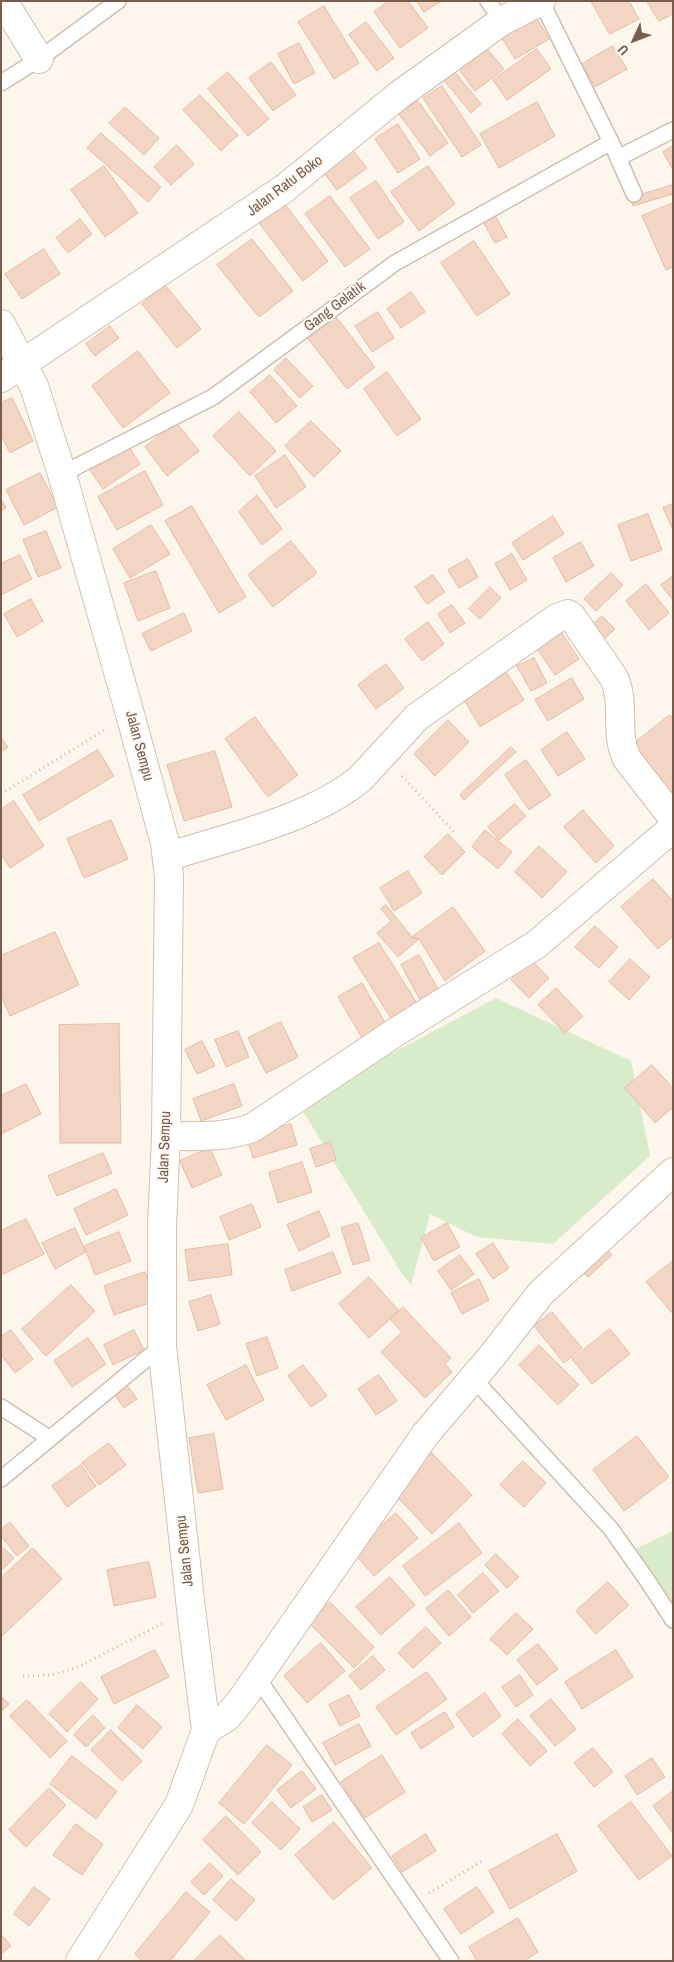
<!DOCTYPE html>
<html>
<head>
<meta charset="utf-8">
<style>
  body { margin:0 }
  #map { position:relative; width:674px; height:1962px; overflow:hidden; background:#fdf6ec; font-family:"Archivo Narrow",sans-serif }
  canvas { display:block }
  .frame { position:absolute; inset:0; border:2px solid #7a5c4d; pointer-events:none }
  .north { position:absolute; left:609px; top:15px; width:50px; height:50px; -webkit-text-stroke:4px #fffaf3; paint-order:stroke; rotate:227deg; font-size:14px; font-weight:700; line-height:20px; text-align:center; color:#7a5c4d }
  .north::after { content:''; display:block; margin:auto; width:18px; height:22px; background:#7a5c4d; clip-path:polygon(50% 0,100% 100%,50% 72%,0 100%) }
</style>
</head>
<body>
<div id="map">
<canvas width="674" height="1962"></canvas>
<div class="frame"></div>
<div class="north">U</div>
</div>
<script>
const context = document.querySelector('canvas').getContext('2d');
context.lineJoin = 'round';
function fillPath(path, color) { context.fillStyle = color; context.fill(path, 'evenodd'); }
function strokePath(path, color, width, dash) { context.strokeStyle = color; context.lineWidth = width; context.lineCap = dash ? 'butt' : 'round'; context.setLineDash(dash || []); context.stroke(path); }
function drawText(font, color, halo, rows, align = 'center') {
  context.font = font + ' "Archivo Narrow",sans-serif'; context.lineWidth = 4; context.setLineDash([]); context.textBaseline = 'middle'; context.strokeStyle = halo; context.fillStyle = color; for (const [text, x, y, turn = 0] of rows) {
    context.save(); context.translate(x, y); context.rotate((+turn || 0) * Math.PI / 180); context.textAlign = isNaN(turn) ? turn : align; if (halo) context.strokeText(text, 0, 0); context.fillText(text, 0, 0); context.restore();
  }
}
const green = new Path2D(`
  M496 998 631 1061 650 1156 553 1244 477 1237 430 1214 411 1285 402 1274 298 1103Z
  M673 1531V1605L635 1549Z`);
const building = new Path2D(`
  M389 1H408L428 28 400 48 374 12Z
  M417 1H441L424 12Z
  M591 1H629L639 19 610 34Z
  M647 1H673V14L659 21Z
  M324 6 359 63 334 79 298 22Z
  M532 10 549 39 515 59 497 30Z
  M366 22 394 58 377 71 349 35Z
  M299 43 315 73 294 84 278 54Z
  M484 45 504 69 475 91 457 67Z
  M613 46 627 69 595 87 582 64Z
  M537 49 551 69 507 100 493 80Z
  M271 62 296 95 273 111 249 78Z
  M453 70 481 104 471 113 442 78Z
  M228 72 269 119 248 136 208 89Z
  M442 86 481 145 462 157 423 98Z
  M200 95 238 135 221 151 183 110Z
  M418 101 448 143 430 156 399 114Z
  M537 102 555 136 499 168 480 134Z
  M125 107 159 138 144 155 109 123Z
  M398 124 420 159 398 173 375 139Z
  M101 133 161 187 148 202 87 148Z
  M177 145 194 164 171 185 154 167Z
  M673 146V170L663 152Z
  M351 148 367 168 337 190 322 170Z
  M104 166 138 213 105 237 71 190Z
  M428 166 455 204 419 231 391 192Z
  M376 181 404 222 378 239 350 198Z
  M673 185V194L633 206 630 198Z
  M330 196 370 249 345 267 305 214Z
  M281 199 328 261 303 281 256 219Z
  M673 203V267L666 270 642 216Z
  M492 210 507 237 495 243 480 216Z
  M80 219 92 234 68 253 56 238Z
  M252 239 293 291 259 317 217 265Z
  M474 241 510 294 477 316 441 263Z
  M44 249 60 274 22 299 5 274Z
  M165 285 201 329 177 348 142 304Z
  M411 292 425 312 401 328 387 309Z
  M378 312 394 338 372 352 355 326Z
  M334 314 375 367 347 389 306 336Z
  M110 326 119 338 95 356 86 344Z
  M138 351 170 393 123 428 92 386Z
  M286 358 313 386 300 398 274 370Z
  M387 372 421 419 397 436 364 389Z
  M270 375 297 406 276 423 250 392Z
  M12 398 33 441 10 453 1 435V403Z
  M239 412 276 451 250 476 213 436Z
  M311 421 341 451 314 477 285 446Z
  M176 422 199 451 167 476 145 447Z
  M128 445 140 464 103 489 90 470Z
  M285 455 306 487 276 508 255 476Z
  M145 471 163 505 117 530 98 497Z
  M40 473 58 507 24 525 6 490Z
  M257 495 282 529 262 545 239 512Z
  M1 499 6 508 1 511Z
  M673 504V530L663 508Z
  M192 506 246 597 219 613 165 521Z
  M648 514 662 550 631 561 618 525Z
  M553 516 564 534 523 560 512 543Z
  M151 525 170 554 130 578 113 549Z
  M46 531 61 568 38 577 23 540Z
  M291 541 317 573 273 607 248 575Z
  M581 542 594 566 566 582 553 558Z
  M512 554 527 580 510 590 495 564Z
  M20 555 32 579 1 595V564Z
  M468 559 478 577 459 588 448 570Z
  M156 571 170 608 138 621 124 583Z
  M611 573 623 585 596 611 584 599Z
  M433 575 445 592 427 604 415 587Z
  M673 576V600L661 585Z
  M646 584 669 613 649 630 626 601Z
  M490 587 501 598 480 619 469 609Z
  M31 599 43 621 17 637 4 614Z
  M452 605 465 623 450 633 438 614Z
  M184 613 192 631 151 651 142 634Z
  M602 616 615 629 601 642 588 629Z
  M428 622 444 644 422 661 405 639Z
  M555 623 579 659 555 675 530 639Z
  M534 658 547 683 531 691 517 666Z
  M386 664 404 688 376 709 358 685Z
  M507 673 524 700 480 727 463 698Z
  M572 678 584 699 548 721 535 700Z
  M670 715 673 718V796L633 744Z
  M255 717 298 775 268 797 225 739Z
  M448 720 469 742 435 776 414 754Z
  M567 732 585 759 558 776 541 750Z
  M1 737 8 747 1 752Z
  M511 747 516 752 464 800 460 795Z
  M98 750 114 776 39 821 23 795Z
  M215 751 232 807 184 821 167 765Z
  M526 760 551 795 529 810 505 775Z
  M14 801 44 846 10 868 1 854V809Z
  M515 804 526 816 499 840 488 827Z
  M583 810 614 846 596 863 564 827Z
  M111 820 128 859 84 878 67 839Z
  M485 830 512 852 498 869 472 847Z
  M448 834 465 852 442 875 424 857Z
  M539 846 567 872 542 898 515 872Z
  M408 871 422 893 394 911 380 888Z
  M653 879 673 901V936L658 949 621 907Z
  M386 905 412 937 419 939 398 957 377 933 391 921 381 909Z
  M453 907 485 951 445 981 419 939 412 937Z
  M595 926 618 947 599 968 575 947Z
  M55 932 79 985 10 1016 1 996V956Z
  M379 943 420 1008 394 1023 353 958Z
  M419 955 441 994 423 1005 401 965Z
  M630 959 650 977 629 1000 609 982Z
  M531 960 549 978 529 998 511 980Z
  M362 983 389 1029 365 1043 338 997Z
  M556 988 583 1016 565 1033 538 1005Z
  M281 1022 298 1057 266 1073 248 1038Z
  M119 1024 121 1143H60L59 1025Z
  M238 1031 249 1057 226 1067 215 1040Z
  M202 1041 215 1066 197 1074 185 1050Z
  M652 1065 673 1088V1107L655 1123 625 1088Z
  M26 1084 41 1114 1 1134V1096Z
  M234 1084 242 1106 201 1121 193 1099Z
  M291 1124 297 1145 253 1158 247 1138Z
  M330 1142 336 1160 316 1167 310 1149Z
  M210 1148 222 1175 192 1188 180 1161Z
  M103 1153 112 1173 57 1196 48 1176Z
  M302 1162 312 1192 278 1203 269 1173Z
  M116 1189 128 1215 86 1235 74 1209Z
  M252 1204 261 1227 229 1240 220 1217Z
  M319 1211 330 1236 299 1251 287 1225Z
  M26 1219 44 1254 1 1275V1231Z
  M358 1223 370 1260 353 1265 341 1228Z
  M447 1223 460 1247 434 1261 421 1238Z
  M75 1228 86 1252 55 1269 42 1243Z
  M119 1232 131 1261 95 1275 84 1246Z
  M493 1243 509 1268 493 1279 476 1254Z
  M228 1244 232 1275 189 1281 185 1250Z
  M602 1245 612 1255 588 1277 578 1267Z
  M333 1252 341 1273 292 1291 285 1270Z
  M460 1255 474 1274 451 1290 438 1271Z
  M673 1261V1314L646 1282Z
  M145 1272 155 1301 114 1315 104 1286Z
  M369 1277 399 1311 369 1338 339 1304Z
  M479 1279 489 1300 462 1314 451 1293Z
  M71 1285 95 1311 46 1356 22 1329Z
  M211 1295 220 1324 198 1331 189 1302Z
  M403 1307 451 1358 445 1364 452 1372 425 1398 381 1352 402 1332 390 1319Z
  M552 1312 582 1348 564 1363 534 1326Z
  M610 1329 630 1354 592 1384 572 1359Z
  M11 1330 33 1359 15 1373 1 1355V1337Z
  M134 1330 144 1350 113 1365 104 1345Z
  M267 1337 278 1368 257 1376 246 1344Z
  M88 1338 106 1364 72 1387 54 1361Z
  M539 1345 579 1385 558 1405 519 1365Z
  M246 1365 264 1400 226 1420 207 1385Z
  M303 1365 327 1396 311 1407 288 1376Z
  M379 1375 397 1401 376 1415 358 1389Z
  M127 1385 137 1399 124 1408 114 1394Z
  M214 1434 223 1489 198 1493 189 1438Z
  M637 1436 669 1477 624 1511 593 1470Z
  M109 1443 126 1465 99 1485 82 1463Z
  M428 1449 472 1495 432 1534 392 1491Z
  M523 1461 546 1483 524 1507 500 1485Z
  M81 1465 96 1486 67 1507 52 1486Z
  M396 1513 418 1538 374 1576 352 1551Z
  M10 1522 29 1546 17 1556 1 1536V1530Z
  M459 1523 482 1553 425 1596 403 1566Z
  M1 1546 14 1558 1 1571Z
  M33 1548 62 1579 1 1637V1578Z
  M496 1554 519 1577 507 1588 485 1565Z
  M149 1562 156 1597 114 1606 107 1570Z
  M483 1573 499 1591 473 1613 458 1595Z
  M390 1577 415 1605 381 1635 356 1607Z
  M608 1582 629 1605 596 1634 576 1611Z
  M448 1590 471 1617 449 1636 426 1609Z
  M330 1602 374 1647 354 1668 309 1623Z
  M516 1613 533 1629 507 1655 490 1639Z
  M426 1627 441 1643 413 1668 398 1653Z
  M321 1643 345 1671 307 1703 284 1676Z
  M538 1644 558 1669 537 1685 517 1660Z
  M155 1650 169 1677 114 1704 101 1677Z
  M616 1650 633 1677 582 1709 565 1682Z
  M373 1656 385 1670 361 1690 349 1676Z
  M427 1672 447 1699 396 1735 376 1707Z
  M520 1675 533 1695 516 1707 502 1687Z
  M81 1682 98 1699 67 1732 49 1714Z
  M485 1693 501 1716 473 1737 456 1714Z
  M349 1695 360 1716 340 1726 329 1705Z
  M1 1696 9 1704 1 1712Z
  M551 1699 576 1729 555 1746 530 1716Z
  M27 1700 67 1741 50 1758 10 1716Z
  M137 1705 162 1727 143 1749 118 1728Z
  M445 1712 454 1727 421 1749 411 1733Z
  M93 1715 105 1728 86 1747 74 1735Z
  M518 1719 547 1751 530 1766 502 1734Z
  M359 1724 371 1746 335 1765 323 1743Z
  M111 1730 142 1761 122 1781 91 1750Z
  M267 1745 292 1765 244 1824 219 1803Z
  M593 1748 613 1772 594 1787 574 1763Z
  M382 1755 405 1792 365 1818 341 1782Z
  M72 1756 117 1791 96 1819 50 1784Z
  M652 1758 665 1777 637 1795 625 1776Z
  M302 1771 316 1789 291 1808 277 1790Z
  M49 1788 66 1805 26 1847 9 1830Z
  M673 1791V1833L653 1806Z
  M322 1795 332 1810 312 1822 303 1807Z
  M272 1802 300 1829 281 1850 252 1823Z
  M631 1802 672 1856 639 1880 598 1826Z
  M226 1816 261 1852 238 1875 203 1840Z
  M334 1822 372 1868 333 1900 295 1855Z
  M76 1824 103 1844 82 1875 53 1855Z
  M426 1834 436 1851 402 1872 392 1856Z
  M557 1834 577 1871 510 1909 489 1871Z
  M210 1863 223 1876 204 1895 191 1882Z
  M231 1879 255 1900 236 1921 213 1900Z
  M34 1887 50 1899 29 1926 14 1914Z
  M477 1887 494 1912 461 1934 444 1909Z
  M186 1892 210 1912 170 1961H142L135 1954Z
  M518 1918 538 1952 524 1961H477L469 1947Z
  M1 1934 11 1946 1 1954Z
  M220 1935 246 1961H194Z`);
const path = new Path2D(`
  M402 776 456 834
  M1 794 106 729
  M23 1676 51 1675 76 1668 165 1622
  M429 1893 484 1860`);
const lane = new Path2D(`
  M488 1 502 21
  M541 1 611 142 634 194
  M1 83 39 59 118 1
  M618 158 673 130
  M62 474 213 397 395 263 611 142
  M473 1378 611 1529 647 1580 673 1620
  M1 1407 49 1438
  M1 1479 162 1346
  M257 1677 451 1961`);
const street = new Path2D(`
  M3 1 39 59
  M1 378 285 188 399 95 502 21 541 1
  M167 857C229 837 309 820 360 779L417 717 557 618 568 614 572 617 614 678C626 704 614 733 627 759L673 818
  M166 1136C195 1136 225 1138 252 1128L396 1032 537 944 673 828
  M206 1730 227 1717 242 1699 425 1435 492 1356 541 1293 673 1172`);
const secondary = new Path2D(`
  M1 324 34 386 62 474 130 714 165 843 169 877 166 1136 162 1226V1346L191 1609 206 1730 179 1805 80 1961`);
const streetNames = [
  ["Jalan Ratu Boko",285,186,-37],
  ["Gang Gelatik",335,307,-37],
  ["Jalan Sempu",139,746,75],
  ["Jalan Sempu",165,1147,-88],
  ["Jalan Sempu",185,1551,-96]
];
fillPath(green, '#d8ecc9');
fillPath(building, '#f3d5c3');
strokePath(building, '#e6bba3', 1);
strokePath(lane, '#d1beb0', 18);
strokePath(street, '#d1beb0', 30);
strokePath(secondary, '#d6c0b0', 30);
strokePath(path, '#d9b8a5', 3, [1, 4]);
strokePath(lane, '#fff', 15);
strokePath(street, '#fff', 28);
strokePath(secondary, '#fff', 28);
drawText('15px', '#7a5c4d', '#fffaf3', streetNames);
</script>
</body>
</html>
